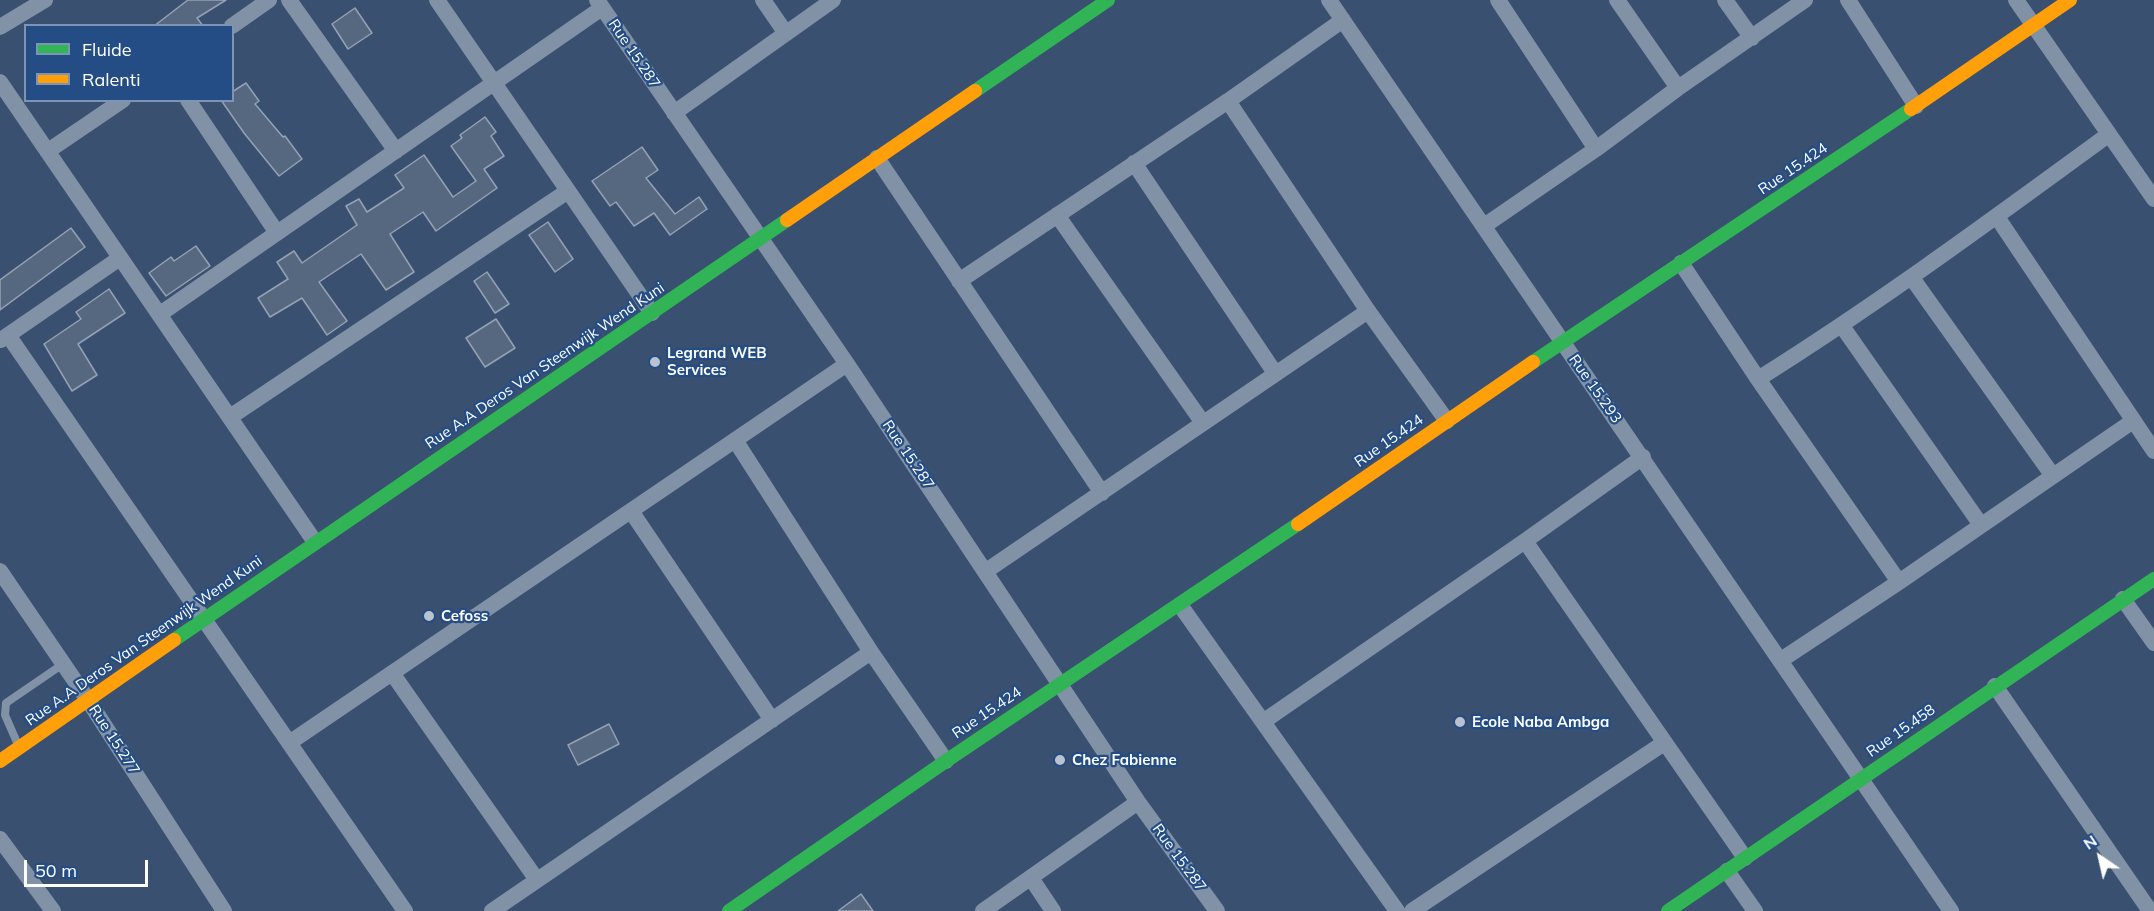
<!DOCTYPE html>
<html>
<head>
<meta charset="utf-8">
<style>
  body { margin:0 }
  #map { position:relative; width:2154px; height:911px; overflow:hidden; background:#3a5070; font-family:Mulish,sans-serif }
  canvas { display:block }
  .legend { position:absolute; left:24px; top:24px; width:210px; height:78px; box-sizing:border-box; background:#244d86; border:2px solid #7c94b6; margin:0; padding:8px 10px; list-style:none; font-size:18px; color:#fff }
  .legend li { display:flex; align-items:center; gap:12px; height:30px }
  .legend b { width:30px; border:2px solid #7c94b6 }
  .north { position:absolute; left:2070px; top:827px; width:60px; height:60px; -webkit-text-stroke:4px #244d86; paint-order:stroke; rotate:326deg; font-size:16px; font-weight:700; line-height:24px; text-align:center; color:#fff }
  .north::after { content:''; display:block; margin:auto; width:21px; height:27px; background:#fff; clip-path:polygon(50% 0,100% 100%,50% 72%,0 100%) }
  .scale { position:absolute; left:24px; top:860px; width:124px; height:27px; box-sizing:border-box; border:3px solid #fff; border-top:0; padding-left:8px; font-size:18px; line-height:21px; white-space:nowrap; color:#fff; -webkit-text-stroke:4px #244d86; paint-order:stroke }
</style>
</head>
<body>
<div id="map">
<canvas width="2154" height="911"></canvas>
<ul class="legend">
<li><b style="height:8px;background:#30b455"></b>Fluide</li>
<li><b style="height:8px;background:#ff9f0a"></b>Ralenti</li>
</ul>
<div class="north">N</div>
<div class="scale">50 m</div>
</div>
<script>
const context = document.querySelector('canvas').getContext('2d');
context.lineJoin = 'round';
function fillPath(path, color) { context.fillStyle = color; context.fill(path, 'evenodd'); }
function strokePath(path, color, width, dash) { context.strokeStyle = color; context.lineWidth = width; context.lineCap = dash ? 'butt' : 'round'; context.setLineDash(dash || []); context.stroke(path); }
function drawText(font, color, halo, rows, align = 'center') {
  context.font = font + ' Mulish,sans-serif'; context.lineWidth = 4.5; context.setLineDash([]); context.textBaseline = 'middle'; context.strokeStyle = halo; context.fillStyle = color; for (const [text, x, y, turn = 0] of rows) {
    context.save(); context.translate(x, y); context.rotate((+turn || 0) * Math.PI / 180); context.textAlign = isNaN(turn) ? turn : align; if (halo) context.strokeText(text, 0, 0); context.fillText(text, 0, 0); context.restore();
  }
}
const building = new Path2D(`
  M188 0H226L197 18 203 26H154Z
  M355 8 372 33 348 49 332 24Z
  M246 83 259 101 255 104 283 137 285 136 302 159 279 176 244 133 221 100H232V92Z
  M485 117 496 132 491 136 504 156 484 169 497 188 436 231 423 212 390 234 414 272 386 290 361 254 319 282 347 321 327 335 302 298 270 317 258 298 288 279 277 262 294 251 302 263 357 225 346 206 359 199 367 212 404 188 395 175 424 155 453 197 476 181 451 146 462 138 460 135Z
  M642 147 658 170 646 178 675 214 699 197 707 209 670 235 654 213 634 226 616 202 610 206 592 181Z
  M548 222 573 259 555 272 529 235Z
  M71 228 85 247 0 310V280Z
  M196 246 210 266 166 296 149 273 171 257 174 261Z
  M487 272 509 304 495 313 474 281Z
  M109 289 125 313 78 344 97 375 72 391 44 344 81 319 76 312Z
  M496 319 515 348 485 367 466 338Z
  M609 724 619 744 578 765 568 745Z
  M861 894 873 911H838Z`);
const lane = new Path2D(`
  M19 747 5 715 6 703 63 664`);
const street = new Path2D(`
  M289 0 396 151
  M437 0 652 313
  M597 0 847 364 1138 802 1217 911
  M763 0 785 32
  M1329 0 1951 911
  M1498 0 1596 149
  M1617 0 1678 88
  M1725 0 1752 38
  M1848 0 1916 106
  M2016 0 2154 199
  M232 26 269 0
  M0 27 45 0
  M0 82 315 542
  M188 100 277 233
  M1228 101 1368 311 1447 421
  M674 113 833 0
  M48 151 123 100
  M877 158 1102 493
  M1134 163 1275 373
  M1057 215 1203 423
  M1997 217 2154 451
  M1484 226 1596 149 1678 88 1805 0
  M1681 263 1758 379 1899 582
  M1912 278 2053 476
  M959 281 1228 101 1343 20
  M160 314 602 8
  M1842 326 1981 525
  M8 335 405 911
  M1 340 120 258
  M1758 379C1879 303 1993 219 2108 135
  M230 417 568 191
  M735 440 871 652 946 761
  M631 511 772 720
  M1525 541 1745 858
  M0 571 88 700 224 911
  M986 571 1368 311
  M2123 599 2154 643
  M1180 605 1397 911
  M1781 660 1899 582 2133 421
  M392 673 537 880
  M1995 686 2150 911
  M1264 721 1525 541 1643 457
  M289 743 847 364
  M0 839 53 911
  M1727 871 1755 911
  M1031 878 1053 911
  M492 911 871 652
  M983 911 1138 802
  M1412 911 1664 743`);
const fast = new Path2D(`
  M975 91 1108 0
  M1533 362 1911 109
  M174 640 787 220
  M729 911 946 761 1298 524
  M1668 911 2154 579`);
const slow = new Path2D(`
  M1911 109 2070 0
  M787 220 975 91
  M1298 524 1533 362
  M0 761 174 640`);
const markers = [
  [655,362,6,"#bac2cd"],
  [429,616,6,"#bac2cd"],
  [1460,722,6,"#bac2cd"],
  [1060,760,6,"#bac2cd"]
];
const streetNames = [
  ["Rue 15.287",634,54,56],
  ["Rue 15.424",1793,169,-34],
  ["Rue A.A Deros Van Steenwijk Wend Kuni",545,366,-34],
  ["Rue 15.293",1595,389,55],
  ["Rue 15.424",1389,441,-35],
  ["Rue 15.287",908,455,56],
  ["Rue A.A Deros Van Steenwijk Wend Kuni",144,641,-35],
  ["Rue 15.424",987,713,-34],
  ["Rue 15.458",1901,731,-35],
  ["Rue 15.277",114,740,57],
  ["Rue 15.287",1179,858,54]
];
const poiNames = [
  ["Legrand WEB",667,353],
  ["Services",667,370],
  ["Cefoss",441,616],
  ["Ecole Naba Ambga",1472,722],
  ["Chez Fabienne",1072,760]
];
fillPath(building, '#566880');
strokePath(building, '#95a1b4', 1.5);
strokePath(lane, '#8191a6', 8);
strokePath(street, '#8191a6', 16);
strokePath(fast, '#30b455', 14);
strokePath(slow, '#ff9f0a', 14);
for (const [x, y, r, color] of markers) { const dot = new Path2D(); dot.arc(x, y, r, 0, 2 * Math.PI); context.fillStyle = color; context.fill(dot); strokePath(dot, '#244d86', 2); }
drawText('15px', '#fff', '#244d86', streetNames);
drawText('bold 15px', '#fff', '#244d86', poiNames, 'left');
</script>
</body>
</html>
